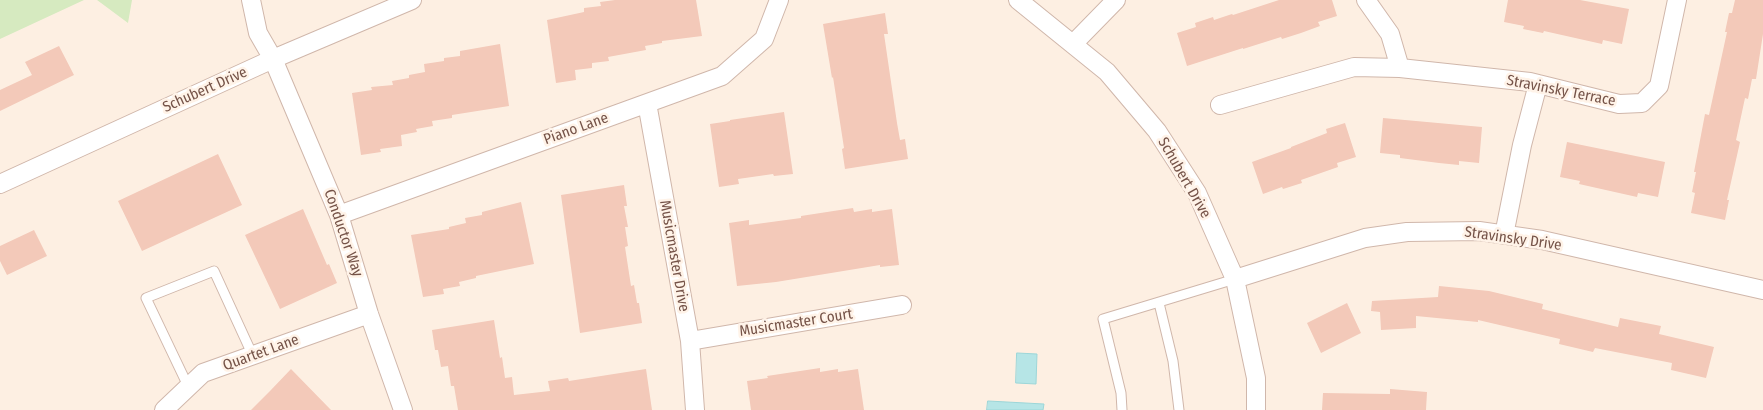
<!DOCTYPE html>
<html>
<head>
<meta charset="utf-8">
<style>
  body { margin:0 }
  canvas { display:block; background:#fdefe2 }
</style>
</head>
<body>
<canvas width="1763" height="410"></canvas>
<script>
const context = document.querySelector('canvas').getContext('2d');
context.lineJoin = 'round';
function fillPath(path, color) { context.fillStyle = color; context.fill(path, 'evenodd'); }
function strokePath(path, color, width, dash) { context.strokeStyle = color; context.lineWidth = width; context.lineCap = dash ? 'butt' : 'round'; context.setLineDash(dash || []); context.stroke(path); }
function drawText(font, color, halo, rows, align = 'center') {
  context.font = font + ' "Fira Sans Condensed",sans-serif'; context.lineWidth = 5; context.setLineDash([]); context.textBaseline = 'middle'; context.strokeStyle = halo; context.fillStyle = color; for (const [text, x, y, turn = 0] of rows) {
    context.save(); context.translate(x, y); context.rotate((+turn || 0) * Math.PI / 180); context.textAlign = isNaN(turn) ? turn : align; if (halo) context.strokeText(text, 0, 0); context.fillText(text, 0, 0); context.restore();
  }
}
const green = new Path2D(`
  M0 0H84L0 39Z
  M97 0H132L128 23Z`);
const water = new Path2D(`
  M1017 353 1037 354 1036 384 1016 383Z
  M988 401 1044 404 1043 410H987Z`);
const building = new Path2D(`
  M615 0H696L702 36 662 41V43L645 46 646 50 608 57 609 61 592 63V68L575 70 576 80 556 83 547 20 584 12V8L601 6 600 2Z
  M1279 0H1332L1337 16 1318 22 1320 26 1301 33 1282 39 1281 37 1243 49V48L1187 66 1177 33 1196 27 1195 23 1213 17 1214 20 1232 14 1233 15Z
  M1508 0H1580L1629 9 1622 44 1603 40 1602 44 1544 31 1543 33 1523 29 1524 26 1504 22Z
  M1735 0H1763V34L1756 79H1752L1748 99 1745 98 1736 140 1740 142 1727 200H1729L1725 220 1691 213 1695 193 1692 192 1696 172H1694L1705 114 1709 115 1727 32H1725L1729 13H1732Z
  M885 13 888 34H884L897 123 900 140 905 139 908 159 845 169 842 149 844 148 833 77 832 78 823 24Z
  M500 44 509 106 452 115V118L432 121 433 126 416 129 417 132 401 135 402 146 380 149 381 152 361 155 352 93 372 90 371 87 393 85 392 81 409 78V75L425 72 424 64 444 61V58L460 56V51Z
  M59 46 74 75 0 111V90L32 75 25 62Z
  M784 112 793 174 774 176 773 174 738 179 739 184 719 187 710 124 730 121V120Z
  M1383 118 1482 127 1479 163 1459 161V165L1439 163 1400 158V155L1380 153Z
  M1345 123 1356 157 1337 163 1338 167 1301 180 1302 183 1283 189 1282 187 1263 194 1252 162 1291 148V147L1327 133 1326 129Z
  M1567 142 1665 162 1658 197 1638 193 1637 197 1579 184 1580 181 1560 177Z
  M218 154 242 205 142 251 118 201Z
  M624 185 627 206H624L628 227H625L628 246 625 247 631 286 634 285 637 303H639L642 323 580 333 561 195Z
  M521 202 534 264 476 276V278L459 282 460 286 443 289 444 294 423 297 411 235 449 229V227L466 223 465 218 482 215V212Z
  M853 208 854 212 872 209V212L892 209 899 265 880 267V265L776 282 737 286 729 223 749 220V225L801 218V216Z
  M303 209 327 265 329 264 337 283 280 309 245 235Z
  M34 230 47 256 7 275 0 261V246Z
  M1439 286 1489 291 1543 304 1542 309 1618 327 1620 318 1661 326 1659 334 1714 347 1706 378 1671 370 1672 363 1595 348 1593 352 1559 344 1560 339 1478 320V322L1416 316V328L1381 330 1380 312 1371 311 1372 301 1438 297Z
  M1347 303 1361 333 1321 353 1307 323Z
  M494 320 500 358 502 357 505 378 512 377 514 395 550 391 548 381 568 378 569 381 646 369 652 410H458L454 386H451L448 366 441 367 438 350H435L432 330Z
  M820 368V372L838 369V372L858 369 864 410H751L747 381 768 378 767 376Z
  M291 369 331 410H251L270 391Z
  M1390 389 1427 392 1426 410H1322L1323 393 1390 394Z`);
const service = new Path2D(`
  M1159 303 1173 361 1179 410
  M188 386 146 298 214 271 253 356
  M1122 410 1121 393 1103 319 1235 279`);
const minor = new Path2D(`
  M251 0 258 33 273 59 339 215 369 314 403 410
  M1018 0 1107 72 1157 131 1197 193 1235 279 1256 378V410
  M1366 0 1390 34 1400 68 1530 82 1619 104 1642 103 1659 86 1677 0
  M1073 44 1116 0
  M647 103 690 341 695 410
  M1220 105 1354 67 1400 68
  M0 184 273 59 412 0
  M339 215 722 76 764 39 779 0
  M1504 235 1522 145 1538 84
  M1235 279 1365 238 1407 232 1479 231 1542 240 1763 290
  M690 341 902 305
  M164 410 203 373 369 314`);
const streetNames = [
  ["Schubert Drive",205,90,-24],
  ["Stravinsky Terrace",1561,91,11],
  ["Piano Lane",576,129,-20],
  ["Schubert Drive",1184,178,60],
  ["Conductor Way",343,233,71],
  ["Stravinsky Drive",1513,239,8],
  ["Musicmaster Drive",674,256,80],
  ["Musicmaster Court",796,323,-9],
  ["Quartet Lane",261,353,-20]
];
fillPath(green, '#d6eac0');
fillPath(water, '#b6e5e6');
strokePath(water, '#9cd6d8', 1);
fillPath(building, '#f3c9b9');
strokePath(service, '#d0b7ab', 11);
strokePath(minor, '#d0b7ab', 20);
strokePath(service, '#fff', 9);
strokePath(minor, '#fff', 18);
drawText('15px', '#755348', '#fff3e8', streetNames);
</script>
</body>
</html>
